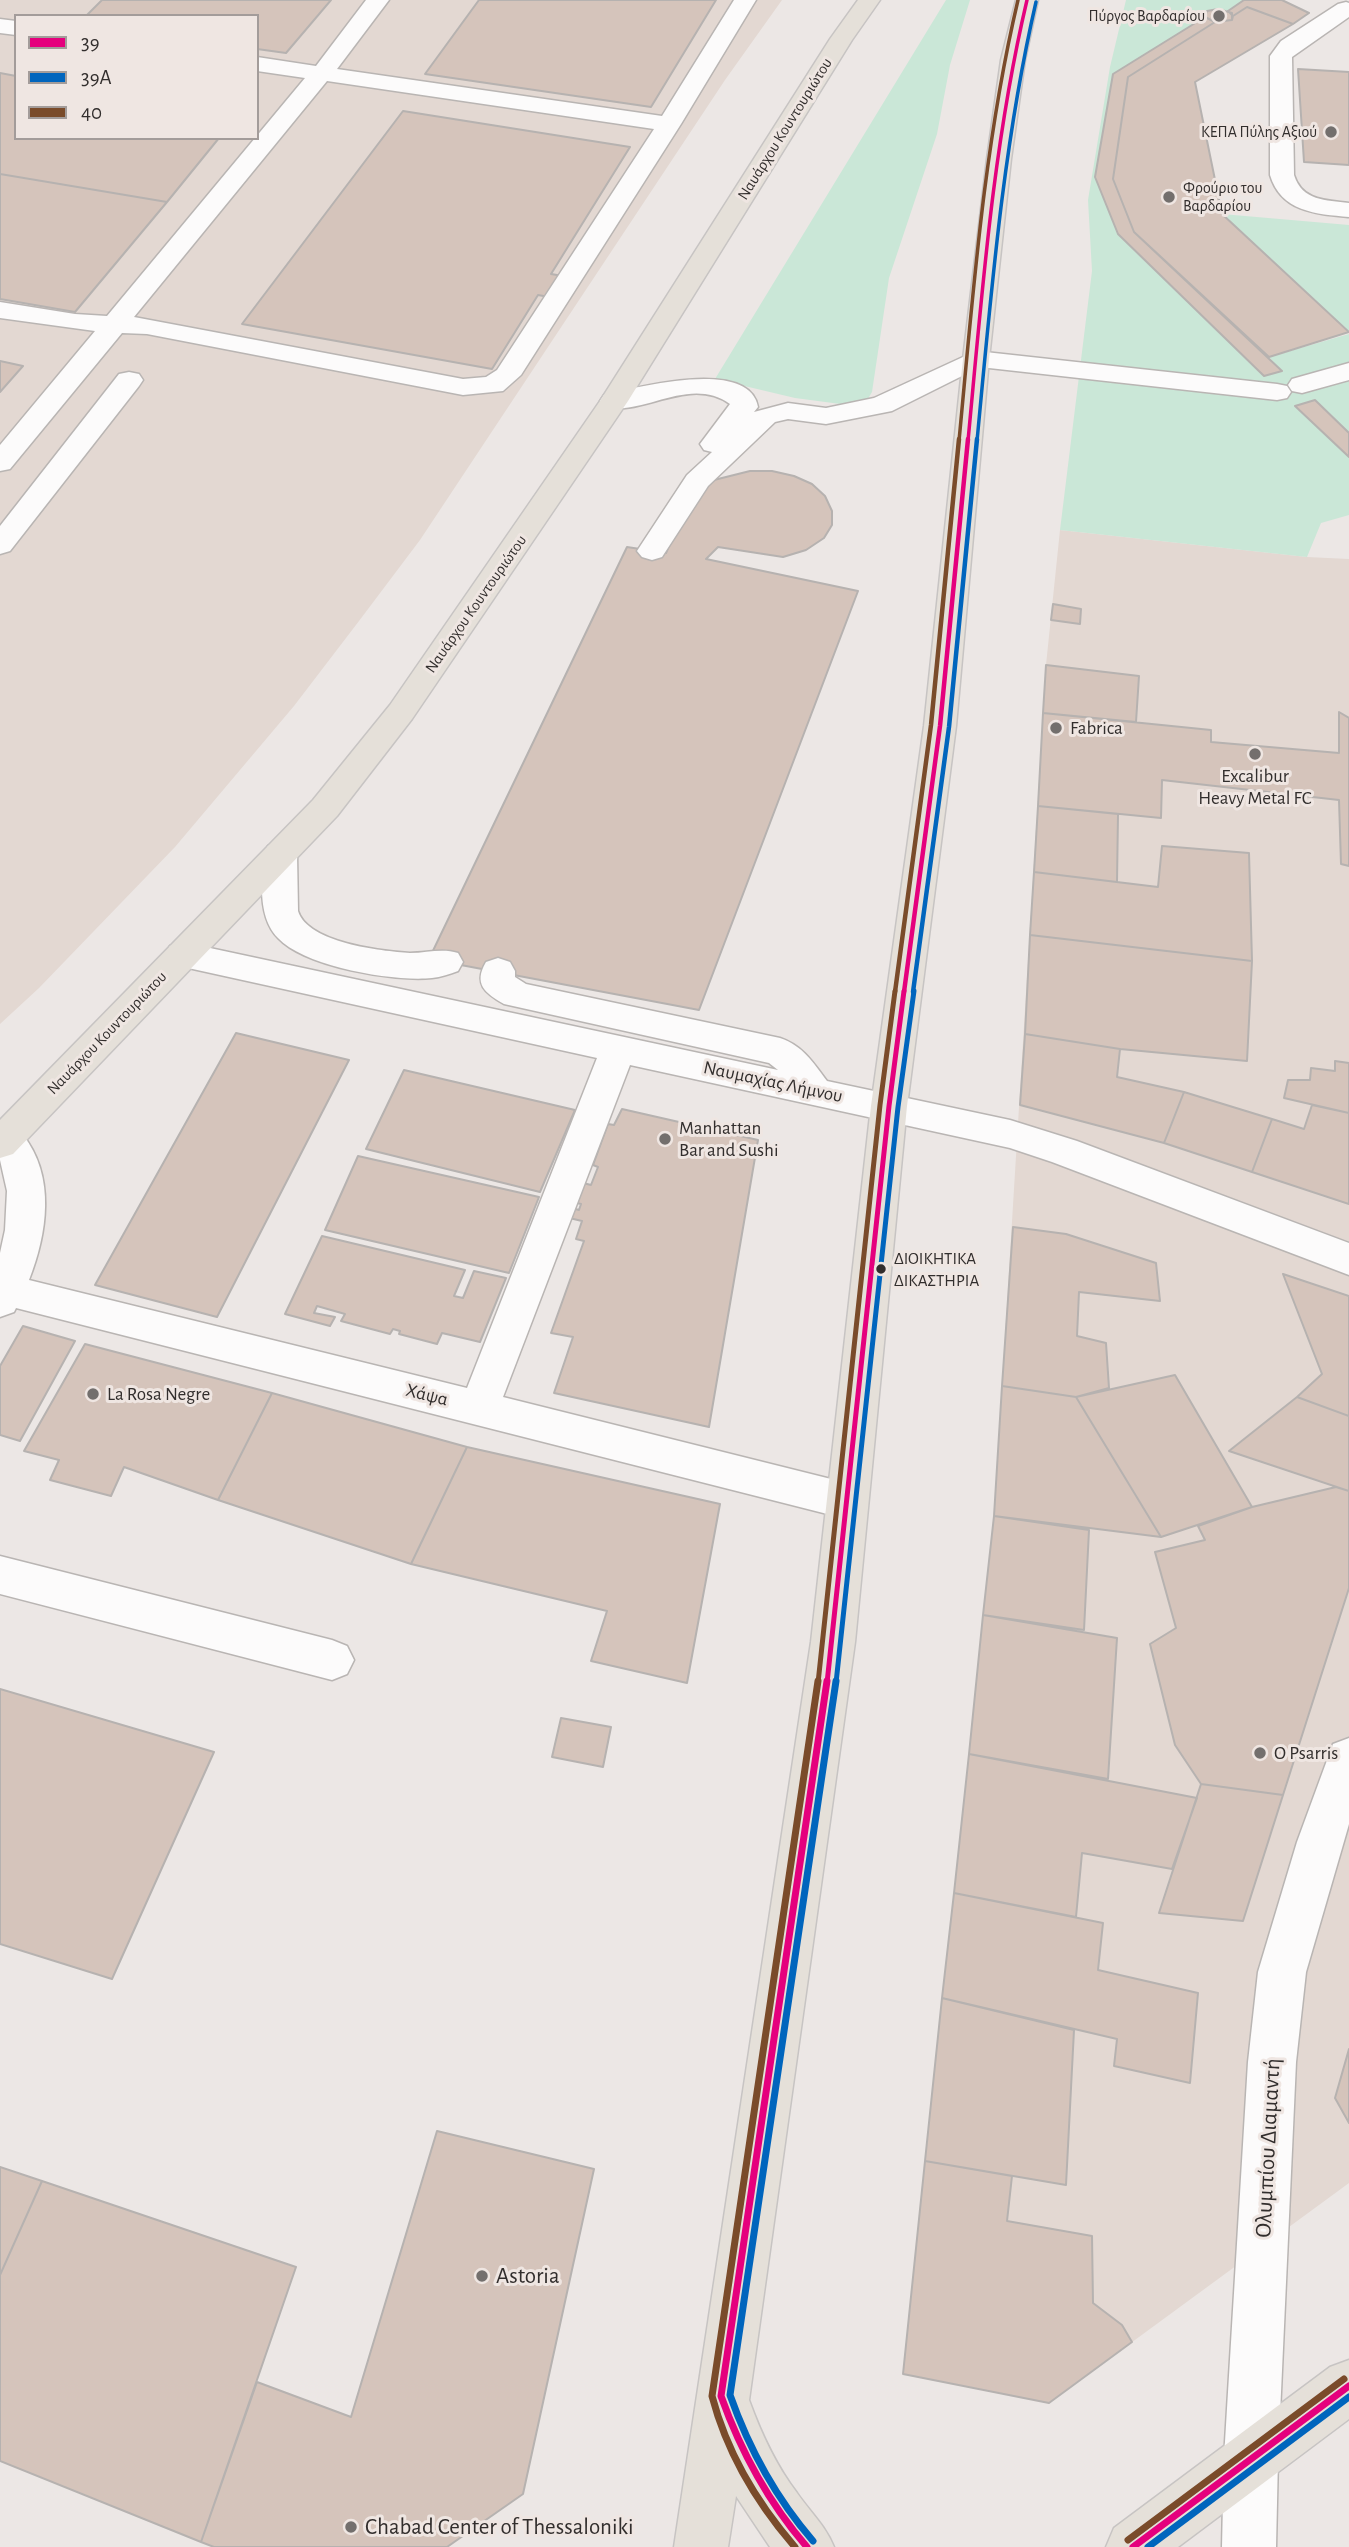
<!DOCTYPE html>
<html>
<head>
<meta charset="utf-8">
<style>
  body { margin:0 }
  #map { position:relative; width:1349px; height:2547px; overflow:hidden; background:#ece7e5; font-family:"Alegreya Sans",sans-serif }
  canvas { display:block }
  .legend { position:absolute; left:14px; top:14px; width:245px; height:126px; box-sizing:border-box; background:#efe6e2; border:2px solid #a39c9a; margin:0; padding:9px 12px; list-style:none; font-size:21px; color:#322e2d }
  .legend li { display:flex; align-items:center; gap:14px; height:35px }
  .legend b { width:35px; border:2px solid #a39c9a }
</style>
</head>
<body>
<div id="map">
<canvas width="1349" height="2547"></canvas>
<ul class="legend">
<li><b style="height:9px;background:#e5007d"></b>39</li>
<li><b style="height:9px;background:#0065bd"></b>39Α</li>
<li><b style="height:9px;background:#7a4b2a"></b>40</li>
</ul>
</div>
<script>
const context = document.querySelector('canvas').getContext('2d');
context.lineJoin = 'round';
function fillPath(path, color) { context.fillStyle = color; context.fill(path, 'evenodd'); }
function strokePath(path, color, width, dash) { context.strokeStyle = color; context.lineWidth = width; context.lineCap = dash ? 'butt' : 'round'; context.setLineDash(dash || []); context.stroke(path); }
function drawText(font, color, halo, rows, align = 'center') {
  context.font = font + ' "Alegreya Sans",sans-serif'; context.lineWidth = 6; context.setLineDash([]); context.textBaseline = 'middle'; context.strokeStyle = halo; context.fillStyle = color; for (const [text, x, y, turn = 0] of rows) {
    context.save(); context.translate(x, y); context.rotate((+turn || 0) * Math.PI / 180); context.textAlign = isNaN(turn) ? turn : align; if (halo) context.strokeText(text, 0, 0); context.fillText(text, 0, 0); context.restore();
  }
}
const built = new Path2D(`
  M0 0H782L725 80 420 540 359 621 294 706 175 847 39 988 0 1024ZM16 16H257V138H16Z
  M1060 530 1307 557 1349 559V2183L1049 2403 903 2374 994 1516 1046 665Z`);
const green = new Path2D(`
  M946 0H970L950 65 937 134 889 278 872 392 863 407 795 398 715 379Z
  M1126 0H1244L1228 11 1218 9 1207 11 1205 17 1113 74 1095 177 1118 234 1264 376 1281 371 1269 357 1349 334V515L1321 523 1307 557 1060 530 1092 271 1088 200 1110 67Z
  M1222 214 1349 225V332Z`);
const building = new Path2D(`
  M102 0H331L286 53 257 49V16H86Z
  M479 0H716L651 107 425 74Z
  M1244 0H1282L1309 13 1293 24 1247 7 1233 16 1228 11Z
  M1247 7 1293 24 1195 82 1222 214 1349 332 1269 357 1134 232 1113 179 1128 77 1215 22 1232 20 1233 16Z
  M1218 9 1232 13V20L1215 22 1205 17 1207 11Z
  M1205 17 1215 22 1128 77 1113 179 1134 232 1282 371 1264 376 1118 234 1095 177 1113 74Z
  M1298 69 1349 72V165L1304 162Z
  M0 73 16 76V138H219L167 202 0 174Z
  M403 111 630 147 551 274 563 276 549 297 538 295 492 369 242 324Z
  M0 174 167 202 75 312 0 299Z
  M0 361 23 366 0 392Z
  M1315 400 1349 433V457L1295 406Z
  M750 471H772L794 476 812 484 825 496 832 511V525L824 538 806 550 783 557 718 547 706 559 858 591 699 1010 429 959 627 547 666 553 690 496 702 483Z
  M1053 604 1081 609 1080 624 1051 620Z
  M1046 665 1139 676 1136 722 1043 713Z
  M1339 712 1349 718V866L1341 864 1339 800 1162 780 1161 818 1038 806 1043 713 1211 730V742L1339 753Z
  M1038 806 1118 814 1117 882 1034 872Z
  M1162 846 1249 853 1252 961 1030 935 1034 872 1158 887Z
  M1030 935 1252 961 1247 1061 1120 1049 1025 1034Z
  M236 1033 349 1060 217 1317 95 1285Z
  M1025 1034 1120 1049 1117 1077 1184 1092 1164 1143 1020 1105Z
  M1335 1061 1349 1063V1113L1284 1098 1288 1080H1310L1311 1068 1335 1071Z
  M404 1070 575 1110 540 1192 366 1149Z
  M1184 1092 1272 1119 1252 1172 1164 1143Z
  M1312 1105 1349 1113V1204L1252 1172 1272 1119 1304 1129Z
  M622 1109 758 1140 709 1427 554 1393 573 1337 551 1333 584 1241 576 1239 582 1221 565 1217 568 1207 579 1210 581 1204 572 1202 579 1182 591 1185 598 1167 593 1165 608 1124 614 1125Z
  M358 1156 539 1197 509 1273 325 1230Z
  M1013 1227 1066 1234 1156 1263 1160 1301 1079 1292 1077 1336 1106 1343 1109 1388 1076 1397 1002 1386Z
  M322 1236 465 1270 454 1296 463 1298 474 1271 506 1278 480 1342 442 1333 437 1344 399 1334 400 1331 393 1329 390 1334 341 1321 345 1314 317 1306 314 1313 335 1317 330 1326 285 1314Z
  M1283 1274 1349 1296V1416L1297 1397 1322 1374Z
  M23 1326 75 1341 20 1441 0 1435V1366Z
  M85 1344 272 1393 218 1500 124 1467 111 1496 50 1480 59 1460 24 1451Z
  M1175 1375 1252 1507 1161 1537 1076 1397Z
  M1002 1386 1076 1397 1161 1537 994 1516Z
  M272 1393 467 1447 411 1564 218 1500Z
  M1297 1397 1349 1416V1491L1229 1451Z
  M467 1447 720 1504 687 1683 591 1661 607 1611 411 1564Z
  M1336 1487 1349 1491V1588L1283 1795 1201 1784 1175 1745 1150 1644 1176 1628 1155 1552 1205 1540 1198 1526 1252 1507Z
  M994 1516 1089 1530 1084 1630 983 1615Z
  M983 1615 1117 1638 1108 1779 969 1754Z
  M0 1689 214 1752 112 1979 0 1944Z
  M561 1718 611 1727 603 1767 552 1757Z
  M969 1754 1197 1798 1172 1869 1082 1853 1076 1917 954 1893Z
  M1201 1784 1283 1795 1243 1921 1159 1913Z
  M954 1893 1103 1923 1098 1970 1198 1993 1190 2083 1114 2066 1117 2039 942 1998Z
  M942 1998 1074 2030 1066 2185 925 2161Z
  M1349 2049V2123L1335 2098Z
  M437 2131 594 2169 523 2494 447 2547H214L201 2542 257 2382 351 2417Z
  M925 2161 1012 2176 1007 2221 1092 2236 1093 2303 1122 2325 1132 2342 1049 2403 903 2374Z
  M0 2167 42 2181 0 2275Z
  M42 2181 296 2267 201 2542 0 2461V2275Z`);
const minor = new Path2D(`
  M366 0H389L337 69 662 116 734 0H756L681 124 521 375 503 391 463 395 147 334 122 333 10 469 0 471V445L95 331 0 318V302L75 314 107 316 305 78 257 71V57L316 66ZM327 81 654 129 497 370 486 377 463 379 134 317Z
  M1346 2 1349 3V17L1292 57 1294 175C1302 201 1326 200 1349 203V217C1316 214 1281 212 1270 175V56L1281 41 1338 4Z
  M0 19 16 21V35L0 33Z
  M976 351 1277 384 1287 386 1291 392 1287 398 1277 400 980 367 892 411 826 424 788 419 775 422 708 486 662 557 652 560 642 557 637 551 687 475 712 452 704 450 700 444 730 404C689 375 643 417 604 407L600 401 604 395C635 388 749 357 758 407L754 412 788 403 826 408 874 398Z
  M1349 363V380L1302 393 1292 391 1288 385 1292 379Z
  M129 372 139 374 143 380 139 386 10 551 0 554V526L119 374Z
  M280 842 292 846 297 854 298 911C308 943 381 951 410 953 427 953 442 948 458 953L463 962 458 971C450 974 441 977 432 978 394 982 305 967 278 938 265 925 262 905 262 888 262 873 261 858 268 846Z
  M182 942 778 1070 769 1063 504 1004C485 993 473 984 486 962L498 958 510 962 515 971V977L526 984 780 1038C803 1046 813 1062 827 1081L1010 1120 1077 1141 1349 1243V1275L1052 1162 1010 1148 630 1065 503 1397 847 1483 862 1488 868 1501 862 1514 847 1519 16 1308 14 1312 0 1317V1253L5 1230 7 1191 0 1160V1126C9 1123 17 1128 23 1135 56 1177 47 1234 29 1280L467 1388 597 1058 170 964 165 955 170 946Z
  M0 1556 332 1640 347 1646 354 1660 347 1674 332 1680 0 1594Z
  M1349 1738V1824L1306 1972 1296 2062 1278 2458 1276 2547H1222L1224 2458 1248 2062 1258 1972 1297 1842 1333 1744Z`);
const major = new Path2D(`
  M858 0H880L852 40 628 401 412 719 337 816 13 1154 0 1158V1120L313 800 390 705 600 401 830 39Z
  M1016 0H1038L1025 60 1011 159 989 359 956 726 907 1106 855 1642 749 2400C761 2433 775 2464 797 2493 810 2512 825 2525 834 2547H770L736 2496 728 2547H674L811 1642 871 1106 924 726 963 359 987 159 1001 60Z
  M1349 2360V2419L1178 2547H1106L1114 2528 1330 2367Z`);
const bus1Far3 = new Path2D(`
  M968 441C982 294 993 144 1027 0`);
const bus1Far2 = new Path2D(`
  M904 992 940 726 968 439`);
const bus1Far1 = new Path2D(`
  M827 1683 889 1106 904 991`);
const bus1 = new Path2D(`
  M807 2547C768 2502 741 2452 721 2396L827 1681
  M1133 2547 1349 2386`);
const bus2Far3 = new Path2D(`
  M977 441C991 295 1003 145 1036 2`);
const bus2Far2 = new Path2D(`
  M913 992 949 727 977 439`);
const bus2Far1 = new Path2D(`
  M836 1683 898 1107 914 991`);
const bus2 = new Path2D(`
  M813 2541C775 2497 749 2449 730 2395L836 1681
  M1148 2547 1349 2397`);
const bus3Far3 = new Path2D(`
  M959 441C973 294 984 144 1018 0`);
const bus3Far2 = new Path2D(`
  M895 992 931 725 959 439`);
const bus3Far1 = new Path2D(`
  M818 1683 880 1105 895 991`);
const bus3 = new Path2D(`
  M1128 2540 1344 2379
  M795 2547C756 2502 727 2453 712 2396L818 1681`);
const markers = [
  [1219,16,7,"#736f6d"],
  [1331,132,7,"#736f6d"],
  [1169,197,7,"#736f6d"],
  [1056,728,7,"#736f6d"],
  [1255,754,7,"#736f6d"],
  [665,1139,7,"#736f6d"],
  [881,1269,6,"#322e2d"],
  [93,1394,7,"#736f6d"],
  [1260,1753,7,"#736f6d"],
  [482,2276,7,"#736f6d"],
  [351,2527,7,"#736f6d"]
];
const farPoinames = [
  ["Πύργος Βαρδαρίου",1205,16],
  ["ΚΕΠΑ Πύλης Αξιού",1317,132],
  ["Φρούριο του",1183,188,"left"],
  ["Βαρδαρίου",1183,206,"left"]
];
const farStreetnames = [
  ["Ναυάρχου Κουντουριώτου",785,129,-58],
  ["Ναυάρχου Κουντουριώτου",476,604,-55],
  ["Ναυάρχου Κουντουριώτου",107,1033,-46]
];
const busNames = [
  ["ΔΙΟΙΚΗΤΙΚΑ",894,1259],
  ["ΔΙΚΑΣΤΗΡΙΑ",894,1281]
];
const poiNames = [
  ["Fabrica",1070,728],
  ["Excalibur",1255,776,"center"],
  ["Heavy Metal FC",1255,798,"center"],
  ["Manhattan",679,1128],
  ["Bar and Sushi",679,1150],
  ["La Rosa Negre",107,1394],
  ["O Psarris",1274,1753]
];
const streetNames = [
  ["Ναυμαχίας Λήμνου",773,1082,12],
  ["Χάψα",427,1395,14]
];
const nearStreetnames = [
  ["Ολυμπίου Διαμαντή",1268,2148,-87]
];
const nearPoinames = [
  ["Astoria",496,2276],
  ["Chabad Center of Thessaloniki",365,2527]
];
fillPath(built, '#e3d8d2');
fillPath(green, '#cae7d7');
fillPath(building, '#d5c4bb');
strokePath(building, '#b6b2b0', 2);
strokePath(minor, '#b9b5b3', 3);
strokePath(major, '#c7c4c3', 3);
fillPath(minor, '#fcfbfb');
fillPath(major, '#e5e0d9');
strokePath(bus1Far3, '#e5007d', 3.5);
strokePath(bus1Far2, '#e5007d', 4.5);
strokePath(bus1Far1, '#e5007d', 5);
strokePath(bus1, '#e5007d', 7);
strokePath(bus2Far3, '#0065bd', 3.5);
strokePath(bus2Far2, '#0065bd', 4.5);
strokePath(bus2Far1, '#0065bd', 5);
strokePath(bus2, '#0065bd', 7);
strokePath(bus3Far3, '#7a4b2a', 3.5);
strokePath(bus3Far2, '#7a4b2a', 4.5);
strokePath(bus3Far1, '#7a4b2a', 5);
strokePath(bus3, '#7a4b2a', 7);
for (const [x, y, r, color] of markers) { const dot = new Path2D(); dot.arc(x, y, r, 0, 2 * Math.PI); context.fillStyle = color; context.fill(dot); strokePath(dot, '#efe6e2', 2.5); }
drawText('16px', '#322e2d', '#efe6e2', farPoinames, 'right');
drawText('16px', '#322e2d', '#efe6e2', farStreetnames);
drawText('17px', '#322e2d', '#efe6e2', busNames, 'left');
drawText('19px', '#322e2d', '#efe6e2', poiNames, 'left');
drawText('19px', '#322e2d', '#efe6e2', streetNames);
drawText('23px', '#322e2d', '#efe6e2', nearStreetnames);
drawText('23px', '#322e2d', '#efe6e2', nearPoinames, 'left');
</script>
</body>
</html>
